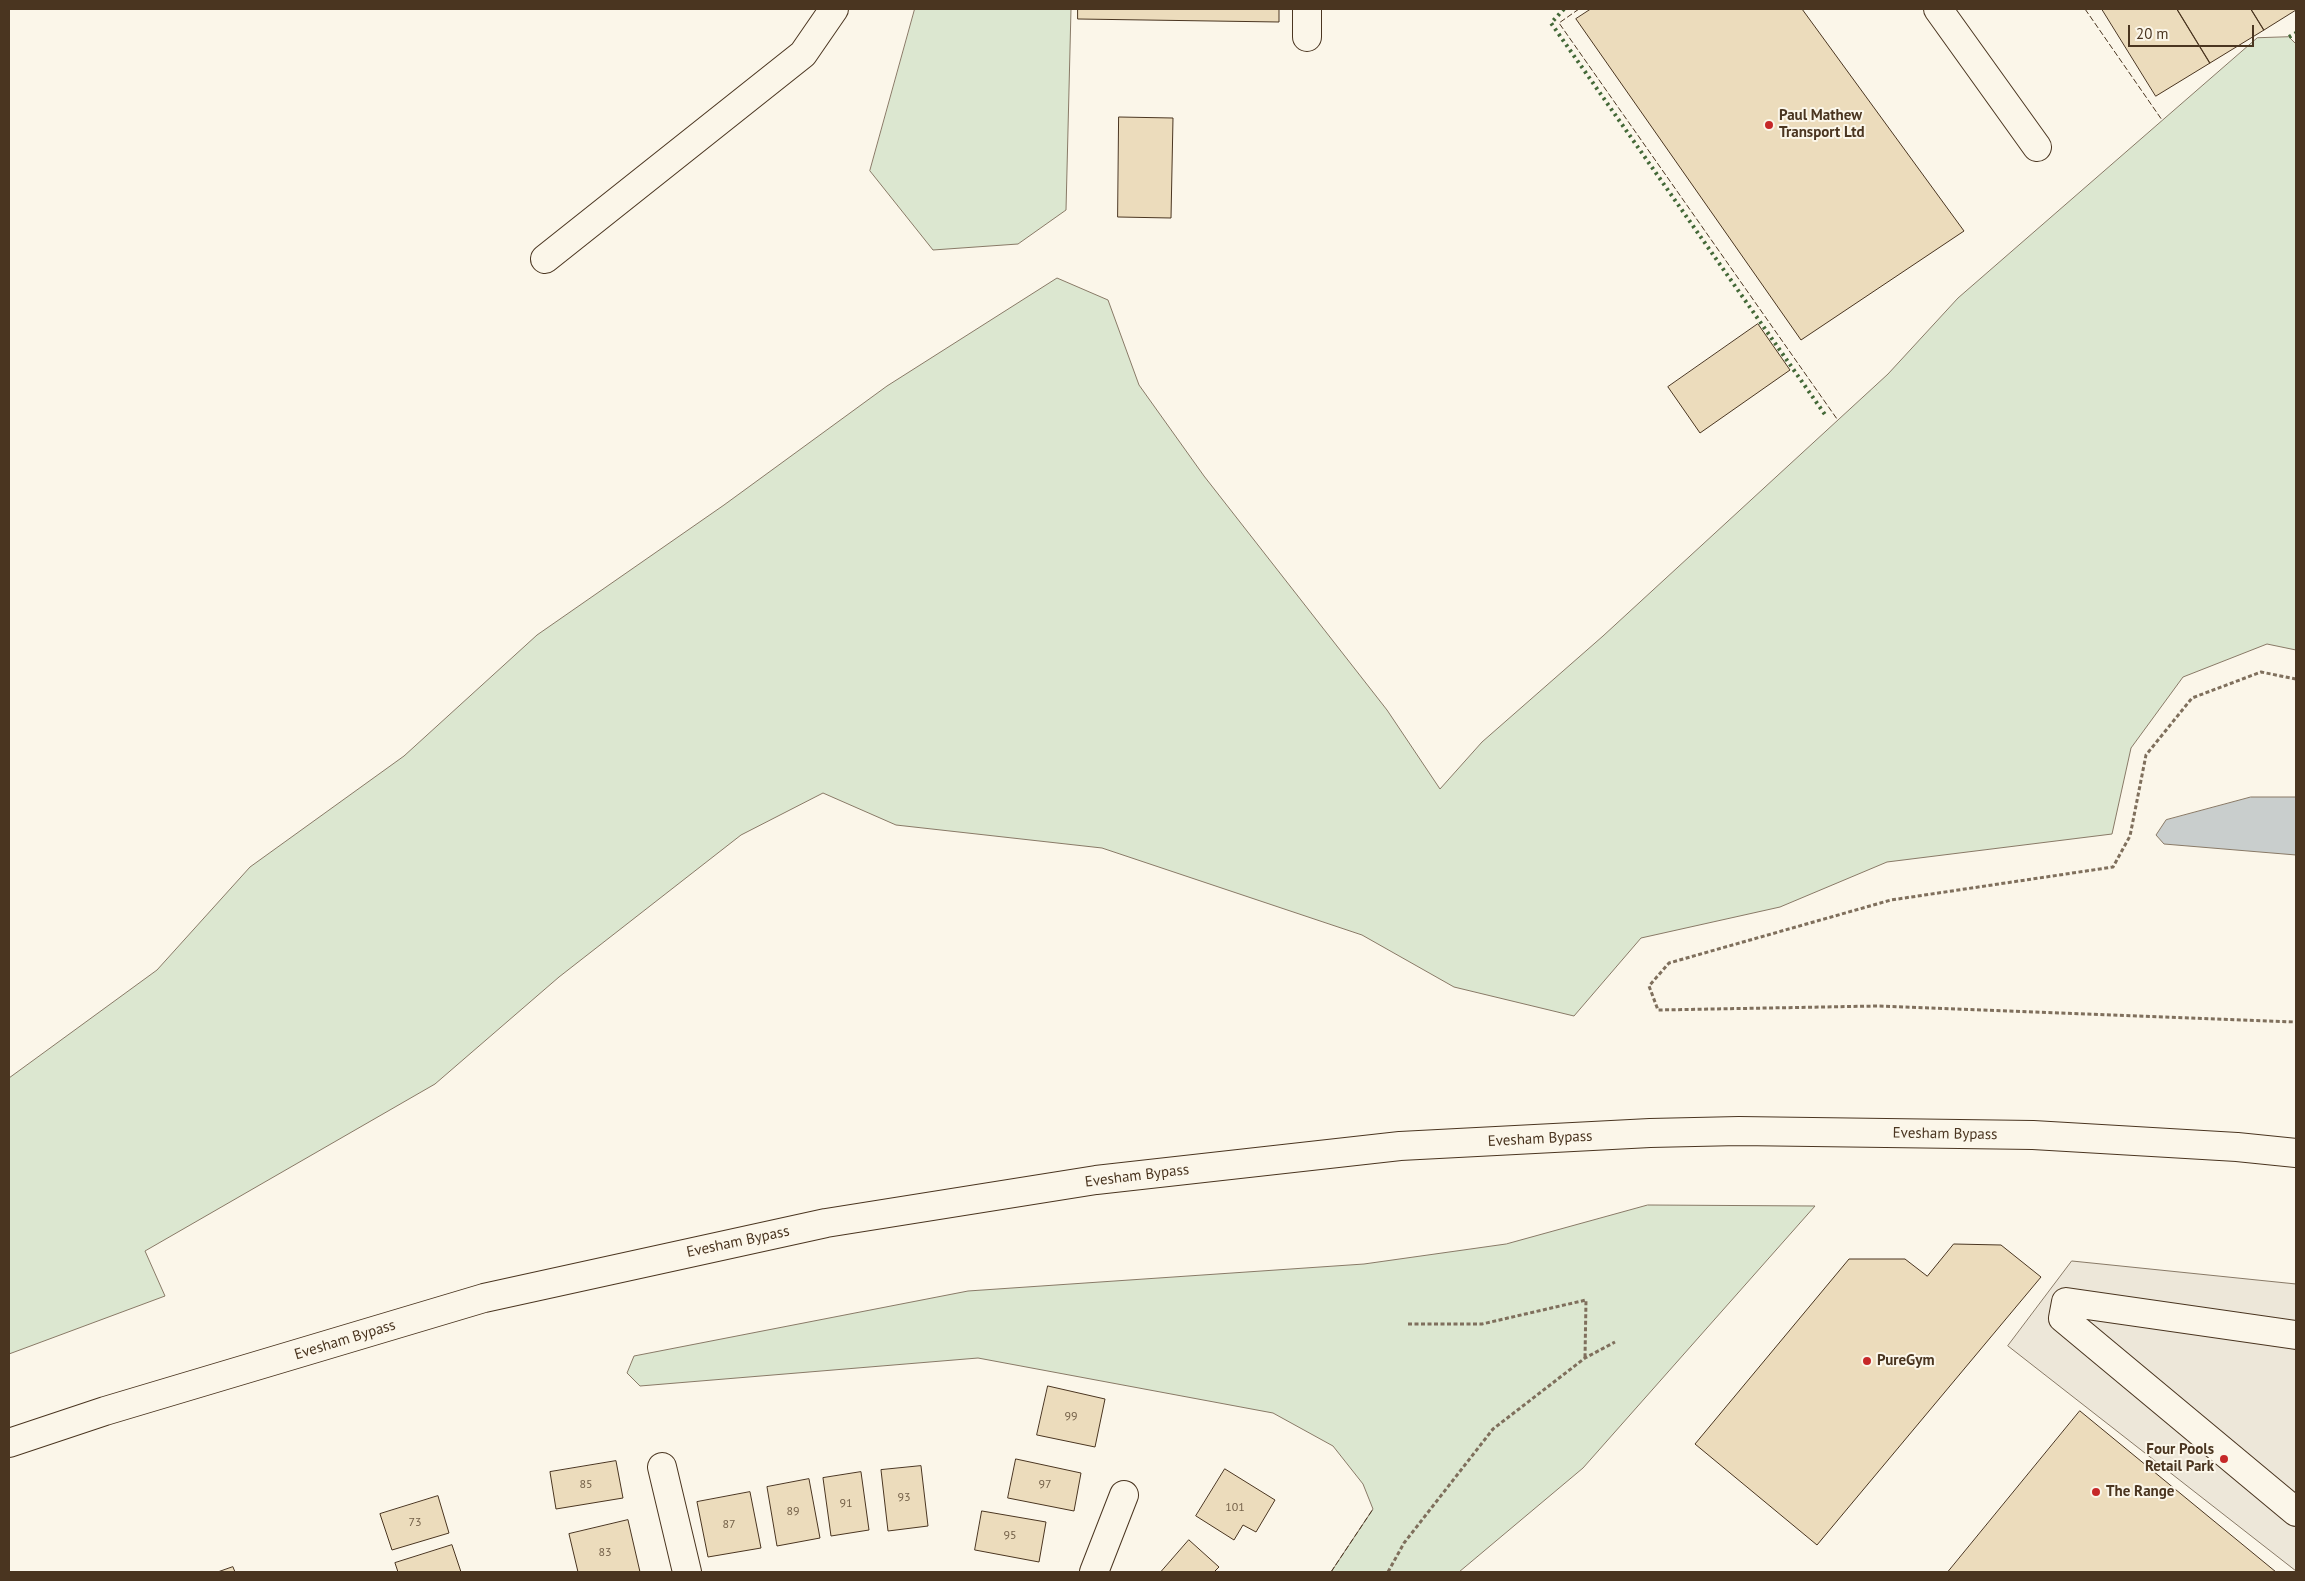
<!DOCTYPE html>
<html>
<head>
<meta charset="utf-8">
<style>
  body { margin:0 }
  #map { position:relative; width:2305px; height:1581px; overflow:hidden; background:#fbf6e9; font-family:"PT Sans",sans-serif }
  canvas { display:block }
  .frame { position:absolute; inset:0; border:10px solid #4a3520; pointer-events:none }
  .scale { position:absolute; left:2128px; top:25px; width:126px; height:22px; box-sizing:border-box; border:2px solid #4a3520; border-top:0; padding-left:6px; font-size:15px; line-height:18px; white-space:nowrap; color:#4a3520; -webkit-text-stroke:4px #fbf6e9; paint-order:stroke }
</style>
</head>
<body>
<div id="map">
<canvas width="2305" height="1581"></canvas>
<div class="frame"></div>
<div class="scale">20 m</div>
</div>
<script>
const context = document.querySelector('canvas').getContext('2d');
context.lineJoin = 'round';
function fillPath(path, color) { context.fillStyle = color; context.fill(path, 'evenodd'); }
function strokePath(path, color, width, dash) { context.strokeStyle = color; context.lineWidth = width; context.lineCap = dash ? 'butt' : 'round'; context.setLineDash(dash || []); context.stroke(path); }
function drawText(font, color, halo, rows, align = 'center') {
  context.font = font + ' "PT Sans",sans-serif'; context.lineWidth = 4; context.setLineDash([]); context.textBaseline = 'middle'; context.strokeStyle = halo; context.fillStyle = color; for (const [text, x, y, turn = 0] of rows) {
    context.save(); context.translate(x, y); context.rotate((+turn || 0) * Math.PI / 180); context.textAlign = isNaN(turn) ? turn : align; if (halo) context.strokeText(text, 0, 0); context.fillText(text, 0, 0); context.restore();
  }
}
const green = new Path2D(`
  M915 9H1071L1066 210 1018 244 933 250 870 171Z
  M2289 37 2296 44V650L2267 644 2183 677 2131 748 2112 834 1887 862 1780 907 1641 938 1574 1016 1454 987 1362 935 1102 848 896 825 823 793 741 835 559 977 435 1084 145 1251 165 1296 9 1354V1078L157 970 250 867 404 756 537 635 724 505 887 386 1057 278 1108 300 1139 385 1204 476 1387 710 1440 789 1482 742 1603 636 1888 374 1958 298 2257 38Z
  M1648 1205 1815 1206 1583 1468 1459 1572H1331L1373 1509 1363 1484 1333 1446 1273 1413 978 1358 640 1386 627 1373 634 1356 968 1291 1364 1264 1506 1244Z`);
const parking = new Path2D(`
  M2072 1261 2296 1284V1571L2008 1346Z`);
const water = new Path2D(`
  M2251 797H2296V855L2164 844 2156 835 2166 820Z`);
const building = new Path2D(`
  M1078 9H1279V22L1078 19Z
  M1591 9H1802L1964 231 1801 340 1576 19Z
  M2102 9H2177L2210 63 2156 96Z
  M2177 9H2251L2264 30 2210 63Z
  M2251 9H2296V10L2264 30Z
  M1119 117 1173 118 1171 218 1118 217Z
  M1758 324 1790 370 1700 433 1668 387Z
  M1954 1244 2001 1245 2041 1277 1817 1545 1695 1444 1849 1259H1905L1927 1276Z
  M1048 1386 1105 1399 1095 1447 1037 1435Z
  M2080 1411 2276 1572H1948Z
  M1016 1459 1081 1473 1074 1511 1008 1498Z
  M616 1461 623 1498 556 1509 550 1472Z
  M921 1466 928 1526 888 1531 881 1470Z
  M1225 1469 1275 1500 1256 1532 1243 1525 1234 1540 1196 1516Z
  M861 1472 869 1530 831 1536 823 1478Z
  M809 1479 820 1538 777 1546 767 1487Z
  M750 1492 761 1548 708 1557 697 1502Z
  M438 1496 449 1533 392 1550 380 1514Z
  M982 1511 1046 1522 1039 1562 975 1550Z
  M628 1520 640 1572H578L569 1534Z
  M1189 1540 1219 1567 1214 1572H1161Z
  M452 1545 461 1572H398L395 1563Z
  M233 1567 235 1572H218Z`);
const path = new Path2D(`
  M2296 679 2261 672 2192 698 2146 755 2130 836 2113 867 1891 900 1669 963 1649 986 1658 1010 1878 1006 2296 1022
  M1408 1324H1482L1586 1300 1585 1358
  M1388 1572 1404 1543 1493 1429 1585 1358 1615 1342`);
const minor = new Path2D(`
  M1938 9 2037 147
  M1307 37V9
  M545 259 803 54 834 9
  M2296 1335 2066 1302 2063 1318 2296 1512
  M662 1467 687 1572
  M1094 1572 1124 1495`);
const highway = new Path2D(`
  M9 1443 105 1411 484 1298 826 1223 1096 1180 1400 1146 1650 1133 1739 1131 2033 1135 2237 1147 2296 1153`);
const hedge = new Path2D(`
  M1564 9 1551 23 1826 416
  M2289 37 2296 33`);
const fence = new Path2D(`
  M1579 9 1559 23 1837 419
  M2085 9 2162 120
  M1331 1572 1373 1509`);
const markers = [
  [1769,125,5,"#c62828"],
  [1867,1361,5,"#c62828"],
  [2224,1459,5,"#c62828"],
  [2096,1492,5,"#c62828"]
];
const numberNames = [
  ["99",1071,1417],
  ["85",586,1485],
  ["97",1045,1485],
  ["93",904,1498],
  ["91",846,1504],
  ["101",1235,1508],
  ["89",793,1512],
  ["73",415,1523],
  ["87",729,1525],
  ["95",1010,1536],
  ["83",605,1553]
];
const poiNames = [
  ["Paul Mathew",1779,116],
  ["Transport Ltd",1779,133],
  ["PureGym",1877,1361],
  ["Four Pools",2214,1450,"right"],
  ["Retail Park",2214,1467,"right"],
  ["The Range",2106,1492]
];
const streetNames = [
  ["Evesham Bypass",1945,1134,1],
  ["Evesham Bypass",1540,1139,-3],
  ["Evesham Bypass",1137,1176,-7],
  ["Evesham Bypass",738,1242,-12],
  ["Evesham Bypass",345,1340,-17]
];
fillPath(green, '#dce7d0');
strokePath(green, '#887966', 1);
fillPath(parking, '#ede7d9');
strokePath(parking, '#887966', 1);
fillPath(water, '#c9cecd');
strokePath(water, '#887966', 1);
fillPath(building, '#ecdcbc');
strokePath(building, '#4a3520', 1);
strokePath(minor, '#4a3520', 30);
strokePath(highway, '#4a3520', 30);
strokePath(path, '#7f6f5c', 3, [4, 2.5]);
strokePath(minor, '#fbf6e9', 28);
strokePath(highway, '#fbf6e9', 28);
strokePath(hedge, '#436837', 4, [2.5, 4]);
strokePath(fence, '#4a3520', 1, [6, 2.5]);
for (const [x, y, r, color] of markers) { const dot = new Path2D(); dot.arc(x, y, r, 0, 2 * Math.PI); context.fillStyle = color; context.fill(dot); strokePath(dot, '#fbf6e9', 2); }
drawText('12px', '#725f47', null, numberNames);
drawText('bold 15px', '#4a3520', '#fbf6e9', poiNames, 'left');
drawText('15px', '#4a3520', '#fbf6e9', streetNames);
</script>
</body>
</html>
